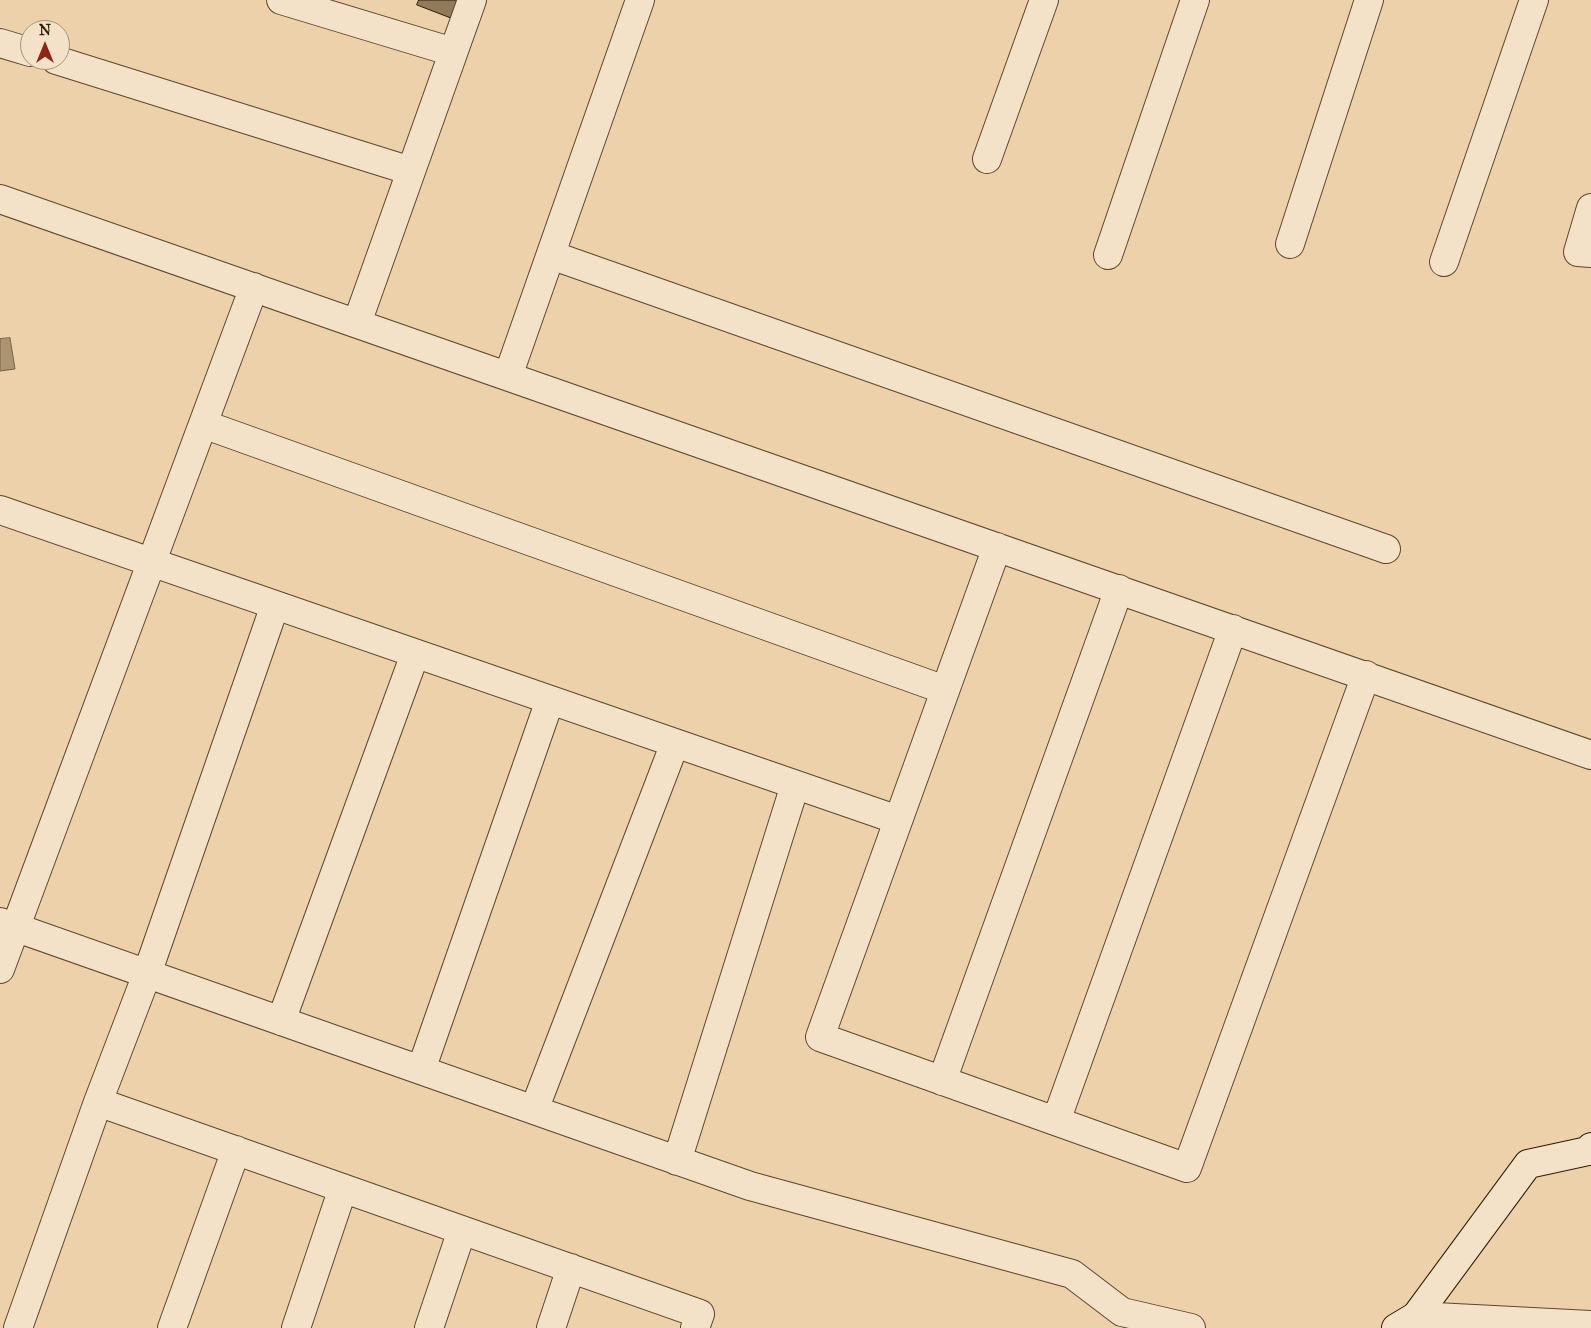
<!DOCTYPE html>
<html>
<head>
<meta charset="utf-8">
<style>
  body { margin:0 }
  #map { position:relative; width:1591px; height:1328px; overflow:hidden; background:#edd1aa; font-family:"IM FELL Great Primer",serif }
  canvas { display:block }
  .north { position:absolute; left:20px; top:20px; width:50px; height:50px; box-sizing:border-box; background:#f3e1c8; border:1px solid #a49279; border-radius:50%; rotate:0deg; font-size:14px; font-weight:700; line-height:20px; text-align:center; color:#2d1b03 }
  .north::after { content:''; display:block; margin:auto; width:18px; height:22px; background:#8f2418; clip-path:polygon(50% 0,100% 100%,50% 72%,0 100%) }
</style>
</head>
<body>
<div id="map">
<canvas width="1591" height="1328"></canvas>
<div class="north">N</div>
</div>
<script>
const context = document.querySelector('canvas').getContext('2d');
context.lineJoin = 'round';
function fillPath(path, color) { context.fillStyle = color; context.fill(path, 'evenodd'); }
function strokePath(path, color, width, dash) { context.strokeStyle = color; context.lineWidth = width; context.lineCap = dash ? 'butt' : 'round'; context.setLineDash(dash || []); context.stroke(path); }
const water = new Path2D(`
  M10 338 15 369 0 371V339Z`);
const building = new Path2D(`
  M419 0H464L456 20 417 5Z`);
const street = new Path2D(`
  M281 0 453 52
  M0 43 30 52
  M56 60 411 171
  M987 159 1044 0
  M0 199 1591 755
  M1591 208 1578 252 1591 253
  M1290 244 1369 0
  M551 255 1386 549
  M1108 255 1195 0
  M1444 262 1534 0
  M357 323 472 0
  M508 376 640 0
  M203 424 945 690
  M0 510 898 820
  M997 547 820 1037 1187 1168 1366 675
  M0 922 750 1186 1072 1274 1122 1312 1191 1328
  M0 969 254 287
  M281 1021 415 654
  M421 1070 550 700
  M942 1081 1119 589
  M98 1102 700 1314 695 1328
  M534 1110 675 743
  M1056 1121 1233 629
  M677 1161 795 785
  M1416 1316 1591 1325
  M18 1328 98 1102 147 974 275 605
  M172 1328 236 1150
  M296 1328 343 1188
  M429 1328 462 1230
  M551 1328 571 1268`);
const secondary = new Path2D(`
  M1396 1328 1416 1316 1528 1164 1588 1151 1591 1147`);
fillPath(water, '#ac9371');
strokePath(water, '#796345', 1);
fillPath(building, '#917a5a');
strokePath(building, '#2d1b03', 1);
strokePath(street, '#5d482d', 30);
strokePath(secondary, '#2d1b03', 30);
strokePath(street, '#f3e1c8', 28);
strokePath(secondary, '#f3e1c8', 28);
</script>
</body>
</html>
